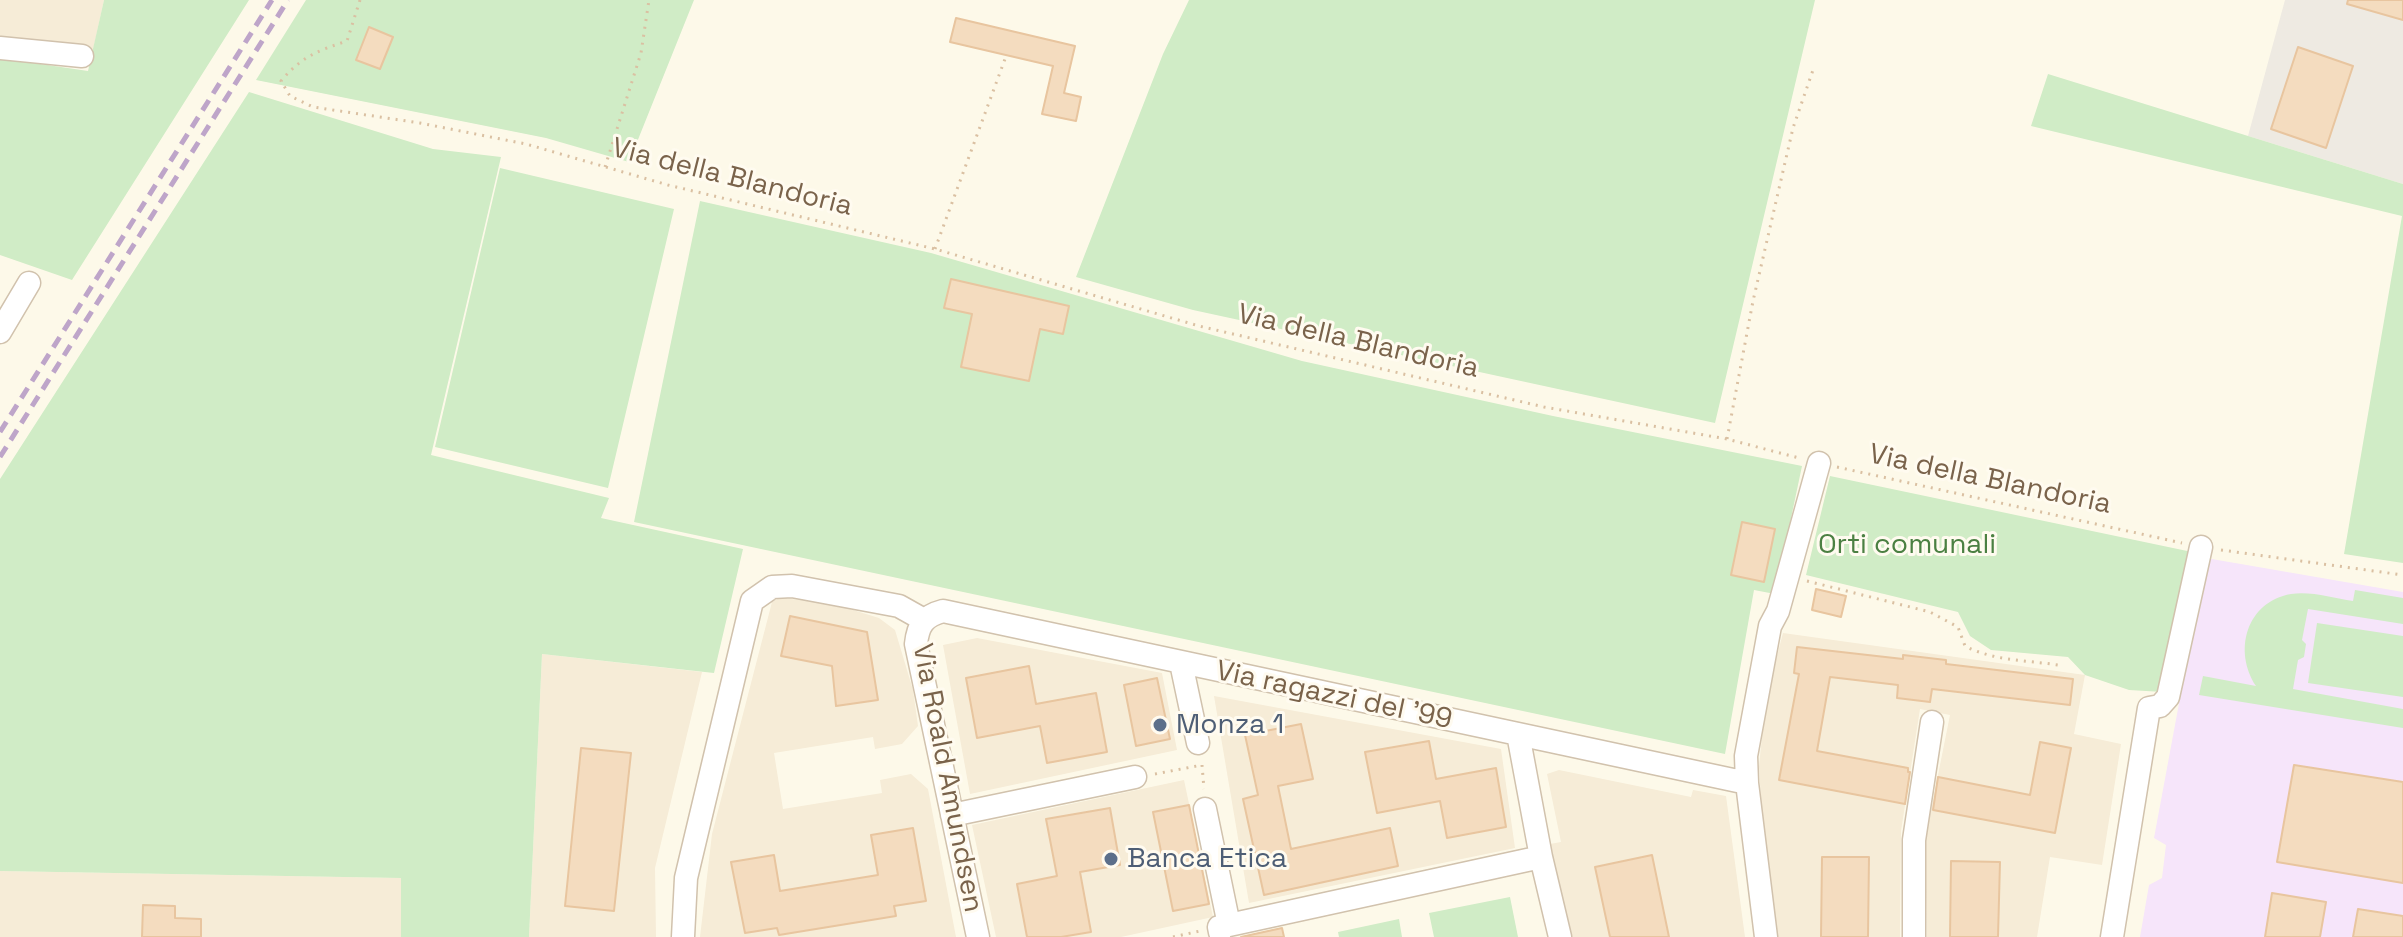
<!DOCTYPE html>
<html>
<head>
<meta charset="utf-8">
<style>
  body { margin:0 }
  canvas { display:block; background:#fdf9e9 }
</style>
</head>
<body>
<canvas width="2403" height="937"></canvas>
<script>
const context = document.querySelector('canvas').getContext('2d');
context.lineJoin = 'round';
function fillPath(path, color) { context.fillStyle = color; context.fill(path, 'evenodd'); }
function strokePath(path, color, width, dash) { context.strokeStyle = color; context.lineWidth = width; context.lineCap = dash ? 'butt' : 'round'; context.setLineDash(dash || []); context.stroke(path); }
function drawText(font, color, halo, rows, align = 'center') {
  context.font = font + ' "Space Grotesk",sans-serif'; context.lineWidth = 6; context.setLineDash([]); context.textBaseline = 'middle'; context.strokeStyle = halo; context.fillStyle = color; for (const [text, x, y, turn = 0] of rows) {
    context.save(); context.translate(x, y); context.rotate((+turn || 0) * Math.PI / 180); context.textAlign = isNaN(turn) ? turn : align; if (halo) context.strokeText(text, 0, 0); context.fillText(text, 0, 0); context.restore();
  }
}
const residential = new Path2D(`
  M0 0H104L93 50 0 39Z
  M779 598 827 602 879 618 895 630 913 690 918 726 902 744 875 749 873 737 774 753 783 809 882 793 880 780 911 774 928 789 956 937H700L712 834 772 602Z
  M1783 633 2085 675 2074 734 2121 744 2102 865 2050 857 2037 937H1927L1925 840 1950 715 1920 709 1901 831 1900 937H1776L1763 835 1759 766 1766 698Z
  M977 638 1162 673 1177 750 970 794 943 645Z
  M542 654 702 672 655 868 656 937H529Z
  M1214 696 1501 749 1515 848 1249 903Z
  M1559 770 1691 797 1693 790 1726 796 1745 937H1572L1550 844 1561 842 1547 774Z
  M1184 780 1213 917 1121 937H996L972 825Z
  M0 871 401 878V937H0Z`);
const industrial = new Path2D(`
  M2285 0H2403V184L2248 136Z`);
const education = new Path2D(`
  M2206 558 2403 592V937H2140L2149 885 2162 878 2166 845 2154 838Z`);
const green = new Path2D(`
  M104 0H249L72 280 0 255V58L88 71Z
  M306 0H694L629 162 546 138 256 80Z
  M1189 0H1815L1715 423 1193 310 1076 277 1163 54Z
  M2048 74 2403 184V563L2344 554 2402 216 2031 126Z
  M249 92 433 149 501 157 431 455 609 498 601 518 743 549 714 673 542 654 529 937H401V878L0 871V479Z
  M500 168 674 209 608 488 435 447Z
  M700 201 931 253 1302 361 1553 416 1802 466 1775 594 1754 590 1725 754 634 522Z
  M1830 476 2192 552 2163 692 2129 690 2085 675 2068 657 1991 650 1970 636 1958 612 1806 575Z
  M2355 590 2403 598V624L2308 609 2302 640 2306 644 2304 657 2298 660 2293 689 2403 709V728L2199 695 2203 676 2256 686C2233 651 2246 602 2291 594 2311 591 2333 598 2353 601Z
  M2317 623 2403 636V697L2308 683Z
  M1510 897 1518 937H1434L1429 913Z
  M1399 919 1402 937H1339L1338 932Z`);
const building = new Path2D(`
  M2348 0H2403V20L2347 4Z
  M956 18 1075 46 1064 93 1081 97 1076 121 1042 114 1053 66 950 42Z
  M369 27 393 37 380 69 356 60Z
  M2298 47 2353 66 2326 148 2271 129Z
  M951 279 1069 306 1063 334 1040 329 1029 381 961 367 972 314 944 308Z
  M1742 522 1775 529 1764 582 1731 575Z
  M1816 589 1846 596 1841 617 1812 610Z
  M790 616 867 632 878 700 836 706 832 666 781 656Z
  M1797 647 1903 659V655L1946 660V664L2073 679 2070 705 1932 689 1930 702 1897 698 1898 685 1830 677 1817 751 1908 768V772H1910L1905 804 1779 780 1799 674 1794 673Z
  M1029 666 1036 704 1096 693 1107 752 1047 763 1040 726 977 738 966 678Z
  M1157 678 1170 739 1136 746 1124 685Z
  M1301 724 1313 779 1278 786 1291 849 1390 828 1398 866 1264 895 1243 799 1258 795 1245 735Z
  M1429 741 1436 779 1496 768 1506 827 1447 838 1440 801 1377 813 1365 752Z
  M2040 742 2071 748 2055 833 1933 810 1938 777 2030 795Z
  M581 748 631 753 614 911 565 906Z
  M2294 765 2403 782V883L2277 862Z
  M1189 805 1209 904 1173 911 1153 812Z
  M1110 808 1120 865 1080 872 1091 932 1061 937H1027L1017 884 1057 876 1046 819Z
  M913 828 926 901 894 906 896 916 779 935 777 928 745 933 731 862 774 855 780 891 878 875 871 835Z
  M1652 855 1669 937H1610L1595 867Z
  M1822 857H1869L1868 937H1821Z
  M1951 861 2000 862 1998 937H1950Z
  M2272 893 2326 902 2320 937H2265Z
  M143 905 175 906V918L201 919V937H142Z
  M2358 909 2403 916V937H2353Z
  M1282 928 1284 937H1241Z`);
const path = new Path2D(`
  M360 0 347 41C317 51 301 57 281 81L290 96 313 107 420 123 526 144 668 185 935 249 1199 326 1544 407 1727 439 1799 458
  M605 167 641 53 649 0
  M935 249 1005 59
  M1727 439 1753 301 1793 128 1813 70
  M1837 467 2182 543
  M2221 550 2403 575
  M1807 581 1930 612 1958 627 1965 646C1994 661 2025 660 2058 665
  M1202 765 1204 789
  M1155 774 1202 765
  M1173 937 1200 931`);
const minor = new Path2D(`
  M0 48 82 56
  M0 332 29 283
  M1181 663 1198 743
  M1518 734 1541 857 1560 937
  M1205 809 1229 925 1219 927 1220 932
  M952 815 1135 777
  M1229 925 1541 857
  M683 937 686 878 752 601 772 587 792 586 899 606 924 620
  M978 937 916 644C918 625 924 616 943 611L1747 783
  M1766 937 1747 783 1746 756 1770 626 1778 611 1819 463
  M1914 937V840L1932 722
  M2112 937 2149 708 2160 706 2168 697 2201 547`);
const rail = new Path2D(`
  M0 432 272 0
  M0 457 288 0`);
const markers = [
  [1160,725,8,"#5c6f8a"],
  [1111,859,8,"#5c6f8a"]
];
const streetNames = [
  ["Via della Blandoria",732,178,14],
  ["Via della Blandoria",1358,342,13],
  ["Via della Blandoria",1990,480,12],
  ["Via ragazzi del '99",1334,696,12],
  ["Via Roald Amundsen",947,778,79]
];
const parkNames = [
  ["Orti comunali",1907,545]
];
const serviceNames = [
  ["Monza 1",1176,725],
  ["Banca Etica",1127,859]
];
fillPath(residential, '#f6ecd7');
fillPath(industrial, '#eeeae2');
fillPath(education, '#f6e5fa');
fillPath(green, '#d0ecc6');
fillPath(building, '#f4dcbf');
strokePath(building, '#e8c59f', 2);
strokePath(minor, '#d1c2ad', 25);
strokePath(path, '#dac0a2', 3, [2, 6]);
strokePath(minor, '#fff', 22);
strokePath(rail, '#bea5c9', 5, [12, 8]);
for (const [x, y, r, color] of markers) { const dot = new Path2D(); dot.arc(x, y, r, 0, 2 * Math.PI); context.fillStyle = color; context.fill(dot); strokePath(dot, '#fffbf0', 3); }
drawText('28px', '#7a634b', '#fffbf0', streetNames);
drawText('28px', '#4b8042', '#fffbf0', parkNames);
drawText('28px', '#4e5e75', '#fffbf0', serviceNames, 'left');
</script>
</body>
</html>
